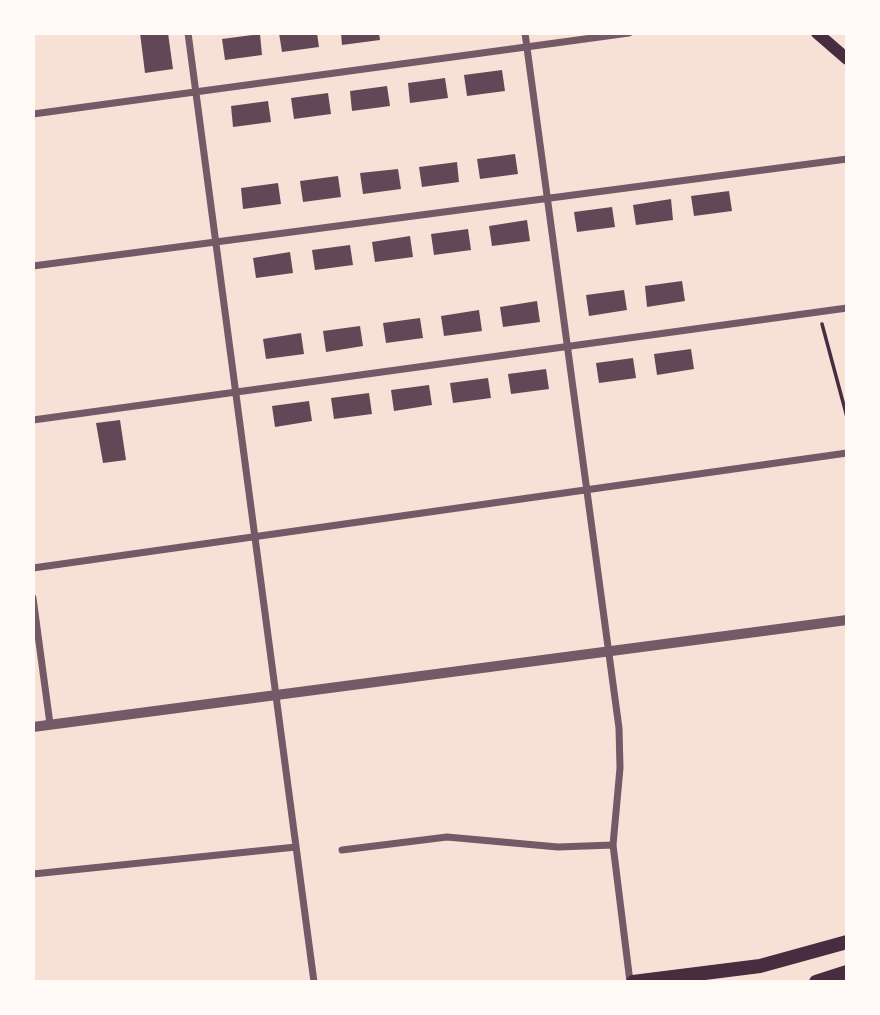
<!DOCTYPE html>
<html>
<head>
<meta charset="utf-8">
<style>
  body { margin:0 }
  #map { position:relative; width:880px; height:1015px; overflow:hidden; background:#f7e1d7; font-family:Raleway,sans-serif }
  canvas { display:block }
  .frame { position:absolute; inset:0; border:35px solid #fffaf5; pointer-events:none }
</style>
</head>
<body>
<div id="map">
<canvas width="880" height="1015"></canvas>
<div class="frame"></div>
</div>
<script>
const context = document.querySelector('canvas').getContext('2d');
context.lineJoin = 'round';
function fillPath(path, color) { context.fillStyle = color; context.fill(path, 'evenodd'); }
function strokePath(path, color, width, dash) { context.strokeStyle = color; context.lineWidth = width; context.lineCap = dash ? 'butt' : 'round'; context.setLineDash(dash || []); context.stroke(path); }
const building = new Path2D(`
  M140 33H168L173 69 145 73Z
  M279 33H317L319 47 282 52Z
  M341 33H379L380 40 342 45Z
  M260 34 262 55 225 60 222 39Z
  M502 70 505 91 467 96 464 75Z
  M445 78 448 98 410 103 408 83Z
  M387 86 390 106 352 111 350 91Z
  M328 93 331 114 294 119 291 98Z
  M268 101 271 122 233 127 231 106Z
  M515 154 518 174 480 179 477 159Z
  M457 162 459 182 422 187 419 167Z
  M398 169 401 189 363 194 360 173Z
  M338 176 341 197 303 202 300 181Z
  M278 183 281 204 243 209 241 188Z
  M729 191 732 211 694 216 691 196Z
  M671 199 673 220 636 225 633 205Z
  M612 207 615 227 577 232 574 212Z
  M527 220 530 241 492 246 489 226Z
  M468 229 471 250 434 255 431 234Z
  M410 236 413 257 375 262 372 242Z
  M350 245 353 265 315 270 312 250Z
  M290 252 293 273 256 278 253 258Z
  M682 281 685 301 647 307 645 286Z
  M624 290 627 310 589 316 586 295Z
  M537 301 540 322 503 327 500 307Z
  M479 310 482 331 444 336 441 316Z
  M420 318 423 338 386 343 383 323Z
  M360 326 363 346 326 352 323 331Z
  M301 333 304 354 266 359 263 339Z
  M691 349 694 369 657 375 654 354Z
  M633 358 636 378 599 383 596 363Z
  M546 369 549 389 511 394 508 374Z
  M488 378 491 398 453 403 450 383Z
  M429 385 432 405 394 411 391 390Z
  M369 393 372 414 334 419 331 398Z
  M309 401 312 421 275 427 272 406Z
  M120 420 126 460 103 463 96 423Z`);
const path = new Path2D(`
  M822 324 847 417`);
const minor = new Path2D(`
  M188 33 314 982
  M525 33 619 728 620 768 613 845 630 982
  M33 114 629 33
  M33 266 847 159
  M33 420 847 308
  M33 568 847 453
  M33 598 50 724
  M342 850 447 837 558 847 613 845
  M33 874 296 847`);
const tertiary = new Path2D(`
  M33 727 847 620`);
const secondary = new Path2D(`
  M817 33 847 59`);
const trunk = new Path2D(`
  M633 982 760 966 847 942
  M816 982 847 972`);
fillPath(building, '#644757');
strokePath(path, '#4a2c40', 3.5);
strokePath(minor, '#755966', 7);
strokePath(tertiary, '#755966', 10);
strokePath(secondary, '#4a2c40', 12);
strokePath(trunk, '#4a2c40', 14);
</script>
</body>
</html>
